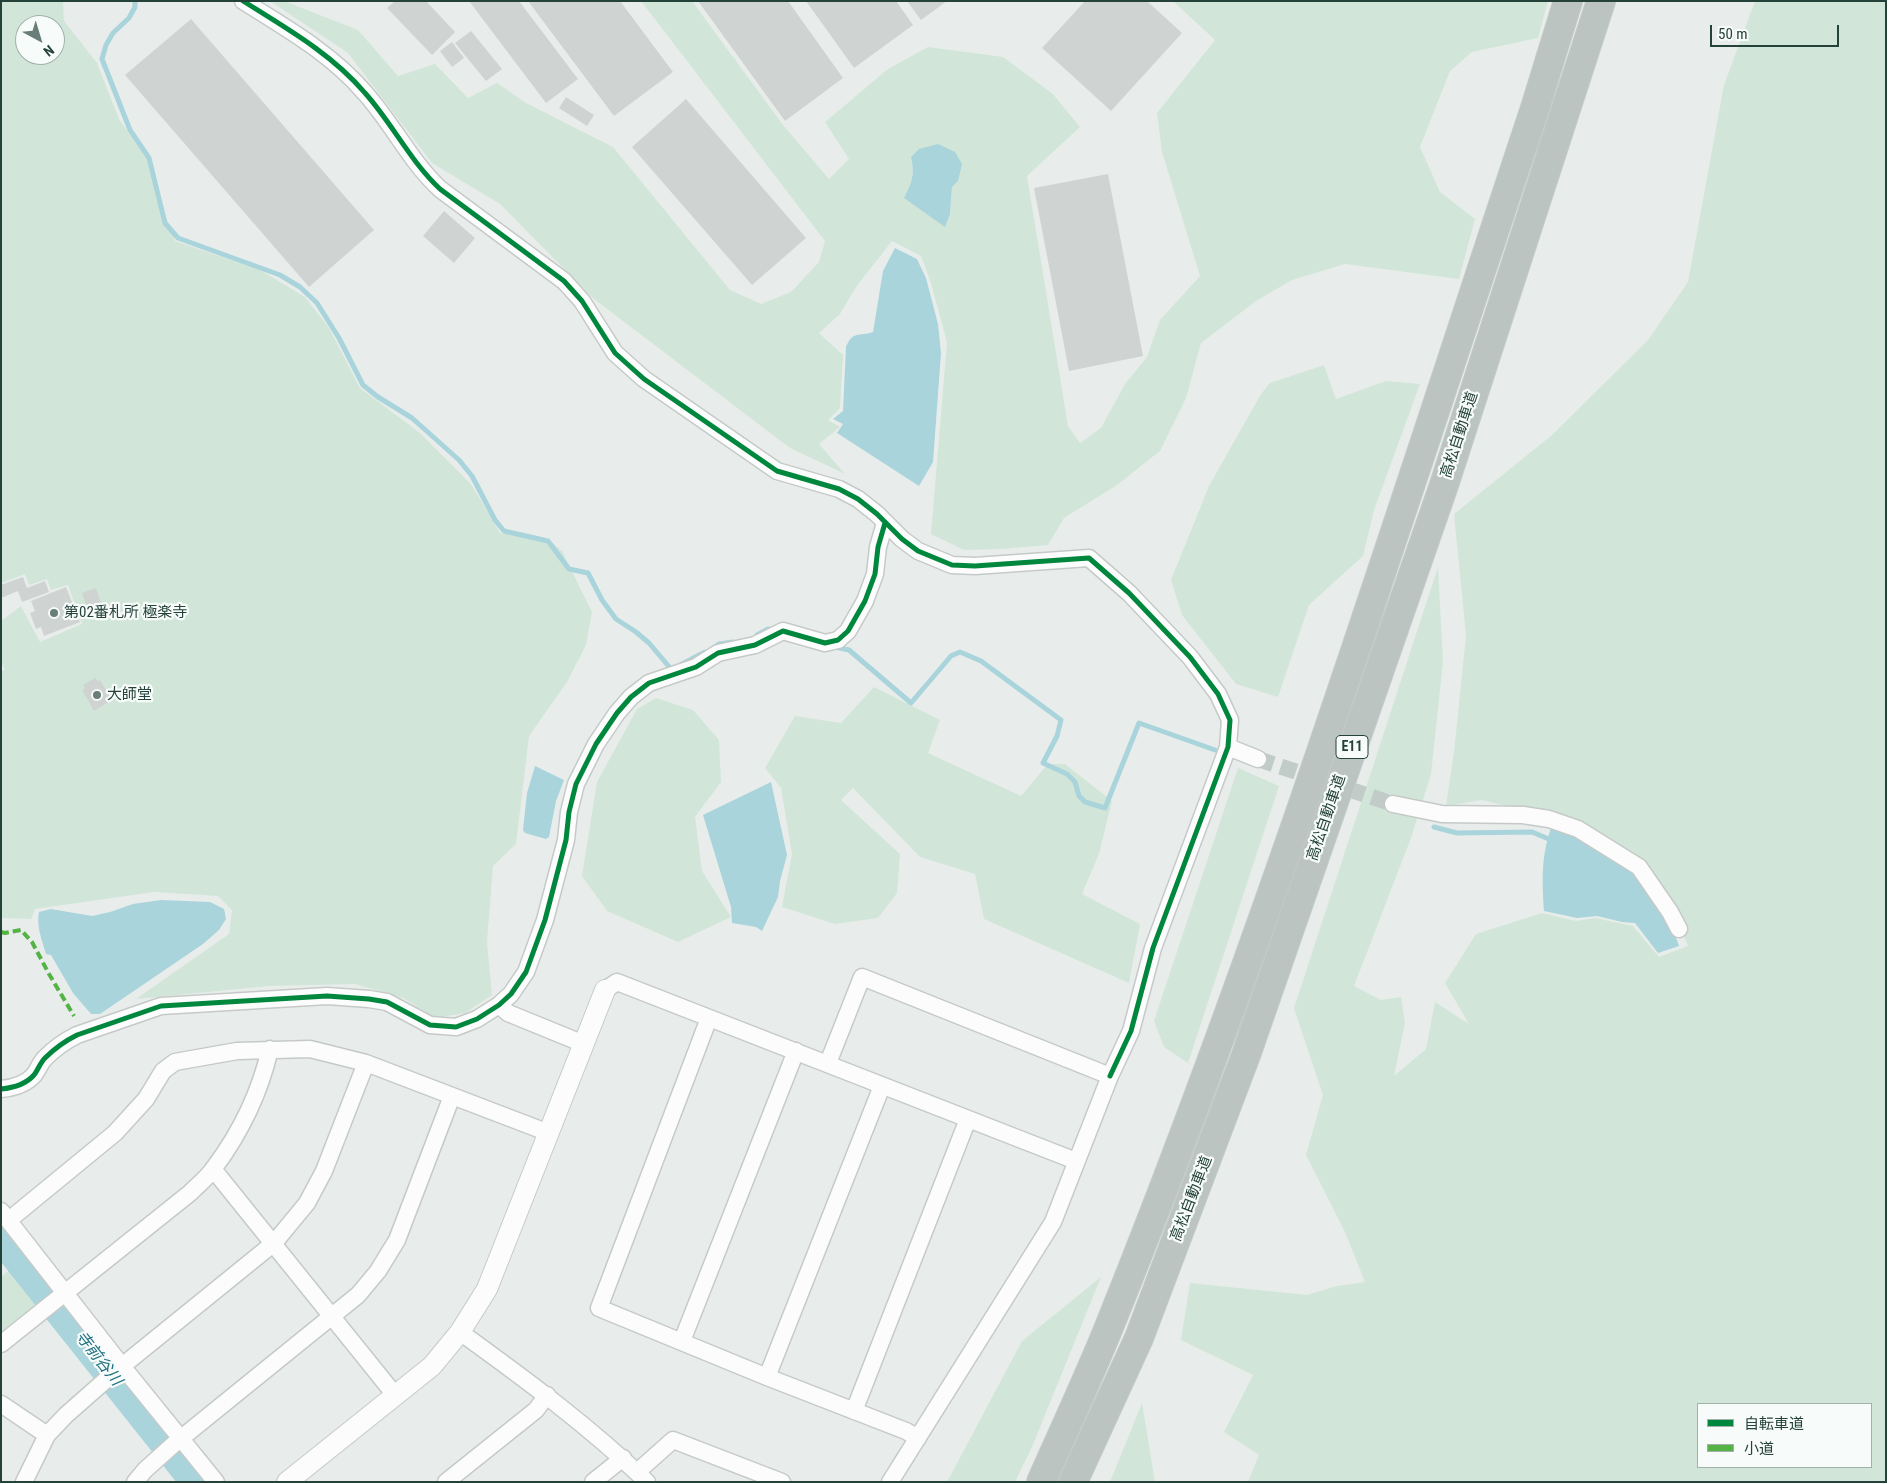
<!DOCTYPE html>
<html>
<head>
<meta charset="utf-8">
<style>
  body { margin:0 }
  #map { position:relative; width:1887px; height:1483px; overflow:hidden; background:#e8edeb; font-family:"Roboto Condensed","Noto Sans JP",sans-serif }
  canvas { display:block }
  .frame { position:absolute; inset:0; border:2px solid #24423a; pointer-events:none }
  .legend { position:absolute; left:1697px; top:1403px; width:175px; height:65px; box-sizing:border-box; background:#f7fbf9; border:1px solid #a3b1ad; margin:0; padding:6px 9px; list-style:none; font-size:15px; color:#24423a }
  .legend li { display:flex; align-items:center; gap:10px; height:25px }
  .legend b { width:25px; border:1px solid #a3b1ad }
  .north { position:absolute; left:15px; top:15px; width:50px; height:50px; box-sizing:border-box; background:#f7fbf9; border:1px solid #a3b1ad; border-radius:50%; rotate:141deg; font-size:14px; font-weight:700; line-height:20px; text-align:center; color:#24423a }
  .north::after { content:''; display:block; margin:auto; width:18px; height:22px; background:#697e78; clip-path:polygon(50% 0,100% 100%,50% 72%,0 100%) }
  .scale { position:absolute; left:1710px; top:25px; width:129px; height:22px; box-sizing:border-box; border:2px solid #24423a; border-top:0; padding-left:6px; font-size:15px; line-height:18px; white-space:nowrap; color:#24423a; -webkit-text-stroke:4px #f7fbf9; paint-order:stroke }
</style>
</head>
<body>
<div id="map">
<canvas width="1887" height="1483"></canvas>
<div class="frame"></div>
<ul class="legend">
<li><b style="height:6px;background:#00873e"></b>自転車道</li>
<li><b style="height:6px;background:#55b346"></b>小道</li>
</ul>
<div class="north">N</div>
<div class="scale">50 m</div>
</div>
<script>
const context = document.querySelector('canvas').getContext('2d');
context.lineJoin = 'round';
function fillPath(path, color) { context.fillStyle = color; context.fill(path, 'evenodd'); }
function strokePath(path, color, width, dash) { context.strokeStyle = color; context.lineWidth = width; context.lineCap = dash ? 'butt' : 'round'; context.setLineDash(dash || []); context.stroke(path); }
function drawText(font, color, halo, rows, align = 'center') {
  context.font = font + ' "Roboto Condensed","Noto Sans JP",sans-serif'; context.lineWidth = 4.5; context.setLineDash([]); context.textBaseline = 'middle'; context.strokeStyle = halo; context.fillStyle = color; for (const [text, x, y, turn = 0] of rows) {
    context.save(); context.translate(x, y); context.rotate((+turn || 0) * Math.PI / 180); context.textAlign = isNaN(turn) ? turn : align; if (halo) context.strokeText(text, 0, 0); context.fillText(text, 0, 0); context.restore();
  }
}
const green = new Path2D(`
  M1 1H63L64 21 97 63 119 119 153 168 159 199 175 241 260 270 305 297 329 328 360 388 420 433 471 484 500 533 548 539 562 551 592 612 586 645 567 682 529 736 516 844 493 866 487 942 492 995 465 1013 436 1018 403 998 355 984 269 986 136 999 229 934 232 910 218 896 154 892 35 909 31 919 1 918V671L5 670 1 661V621L21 606 40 642 82 624 68 585 51 590 47 579 29 585 25 574 1 583ZM25 25H55V55H25Z
  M270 1H284L358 30 398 76 435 64 468 98 497 83 526 103 613 147 730 290 761 304 791 292 819 262 825 241 641 1H692L783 125 829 179 849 159 825 122 888 69 928 47 1003 57 1053 94 1080 127 1027 176 1068 426 1080 443 1101 428 1125 384 1147 357 1160 320 1200 276 1162 152 1157 113 1215 40 1173 1H1548L1538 38 1472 52 1450 71 1420 147 1440 192 1475 219 1459 279 1345 264 1292 280 1256 301 1201 343 1186 398 1160 451 1117 485 1064 518 1048 545 1001 549 964 550 931 534 947 342 930 280 921 256 892 241 856 287 840 314 819 333 843 355 840 408 828 420 840 427 819 444 845 474 790 448 594 299 500 204 432 163 348 53ZM911 157 958 181 952 187 950 214 904 198C912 182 915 175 911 157Z
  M1755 1H1886V1482H1248L1259 1455 1224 1432 1253 1375 1181 1340 1190 1283 1307 1295 1337 1286 1365 1282 1345 1232 1306 1155 1323 1095 1294 1008 1438 567 1443 662 1431 774 1411 838 1354 986 1381 1000 1401 997 1405 1023 1394 1076 1426 1049 1435 1002 1469 1024 1445 983 1476 934 1542 913 1576 921 1595 918 1633 926 1659 957 1688 946 1670 904 1577 824 1482 800 1446 806 1454 752 1466 636 1454 514 1552 435 1648 340 1688 282 1724 85ZM1698 1404H1871V1467H1698Z
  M1324 365 1336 399 1386 381 1420 384 1374 510 1363 556 1309 605 1278 697 1236 684 1182 615 1171 580 1209 486 1261 394 1270 383Z
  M874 687 940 720 928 753 1021 796 1048 764H1065L1112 801 1099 854 1082 894 1140 924 1129 983 984 919 975 874 920 857 853 788 841 800 900 854 897 893 878 918 835 924 782 907 792 854 781 788 765 768 795 716 841 723Z
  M656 698 693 710 719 740 721 782 695 817 702 871 731 917 678 942 607 911 582 876 597 782 637 709Z
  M1238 768 1279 786 1188 1063 1164 1047 1154 1021Z
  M13 1267 42 1303 1 1336V1277Z
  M1101 1277 1032 1447 1015 1482H947L1022 1341Z
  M1142 1403 1155 1482H1110Z`);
const water = new Path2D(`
  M938 144 955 152 962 164 958 181 952 187 950 214 945 227 904 198C912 182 915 175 911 157L919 149Z
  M895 248 917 259 926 278 938 324 941 353 933 462 919 486 837 433 843 424 833 419 843 411 846 347C853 330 859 337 873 332L883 271Z
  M535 766 564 780 556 801 549 837 546 839 525 833 523 830 527 793Z
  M771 782 787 855 780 881 778 897 762 931 756 927 732 923 731 907 703 815Z
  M1552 825 1596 842 1636 868 1668 916 1679 946 1658 953 1635 923 1622 922 1597 916 1577 918 1544 911C1542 879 1541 856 1552 825Z
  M161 900 210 902 224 909 226 919 219 930 203 944 100 1014H91L73 993 51 955 46 954C42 940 36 926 39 912L51 909 92 916 110 912 133 904Z`);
const stream = new Path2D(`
  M135 1V7L129 18 113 33 106 45 102 59 130 130 149 158 165 223 178 238 280 275 300 287 317 303 339 338 363 385 378 397 412 418 459 460 472 476 495 520 504 531 548 541 569 569 588 573 602 600 616 619 636 632 649 643 671 669 674 668
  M757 635 768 629 775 630
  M835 647 849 650 911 703 951 656 960 652 981 661 1061 720 1057 736 1043 763 1067 774 1075 782 1079 796 1085 802 1105 808 1139 723 1215 750
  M713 648 719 644 733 642
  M682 664 705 652
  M1434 827 1457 833 1532 832 1551 840`);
const river = new Path2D(`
  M1 1237 196 1482`);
const building = new Path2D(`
  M395 1H426L455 32 432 55 387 8Z
  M469 1H519L578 79 546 103Z
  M528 1H620L673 72 614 116Z
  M698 1H788L843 78 785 121Z
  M806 1H896L913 25 854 68Z
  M907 1H947L921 20Z
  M1085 1H1147L1182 33 1111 111 1042 48Z
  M191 19 374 230 309 287 125 75Z
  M471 31 502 69 486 81 455 43Z
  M452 42 464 58 452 67 440 51Z
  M566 97 594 115 587 126 559 108Z
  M686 99 806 238 752 285 632 147Z
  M1108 174 1143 356 1069 371 1034 188Z
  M444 211 475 238 454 263 423 236Z
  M23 577 27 588 45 581 49 592 22 602 18 591 1 598V585Z
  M66 587 80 622 44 636 41 627 36 629 30 613 35 611 31 601Z
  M96 588 101 603 87 608 82 593Z
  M95 678 98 681 100 680 112 700 94 711 82 690 85 688 83 685Z`);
const minorTunnel = new Path2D(`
  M1258 759 1393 804`);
const minor = new Path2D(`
  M243 1C286 28 332 54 365 93 392 123 410 161 440 189L564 281 582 301 615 353 644 379 777 471 839 489 858 499 877 514 902 539 918 551 952 565 975 566 1089 558 1129 593 1190 657 1218 694 1230 720 1228 747 1153 948 1131 1031 1110 1076
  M1228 747 1258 759
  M1393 804 1442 814 1523 815 1549 819 1578 829 1639 867 1670 912 1679 929
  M605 990 617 982 1076 1161
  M499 1005 508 1013 584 1044
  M709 1018 599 1308 767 1377 906 1431 918 1438
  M828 1063 862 977 1110 1076 1053 1222 890 1482
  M1 1089C12 1088 26 1084 34 1075 38 1070 40 1063 45 1058 54 1049 65 1041 77 1035L161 1006 327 996 369 999 387 1002 430 1025 456 1027 477 1019 499 1005 511 994 526 972 545 920 566 840 569 812 576 784 596 744 617 713 631 697 649 683 696 667 718 653 755 645 783 631 825 643 838 640 848 631 865 601 875 574 878 547 885 523
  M213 1169 395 1395
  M1 1211 122 1366 216 1482
  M9 1220 115 1133 146 1099 163 1071 175 1062 237 1051 310 1049 366 1063 549 1133
  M460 1332C525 1379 589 1426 647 1482
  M682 1341 796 1051
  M1 1344 190 1193C198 1185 208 1177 214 1168 241 1132 260 1092 270 1049
  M767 1377 882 1086
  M1 1404 47 1435
  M854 1411 968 1119
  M637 1472 673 1440 782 1482
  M24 1482 47 1435 66 1415 116 1371 274 1243 307 1203 324 1171 366 1063
  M135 1482 145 1470 174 1444 358 1295 378 1271 397 1240 452 1096
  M446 1482 536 1410 547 1395
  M593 1482 623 1458`);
const tertiary = new Path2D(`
  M287 1482 432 1366 460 1332 487 1289 605 990`);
const motorway = new Path2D(`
  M1041 1482C1064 1430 1088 1379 1109 1327 1270 928 1399 517 1535 108L1568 1
  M1073 1482 1139 1338 1246 1055 1444 485 1601 1`);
const quiet = new Path2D(`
  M1 932 5 933 21 930 32 942 49 974 74 1016`);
const cycleway = new Path2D(`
  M243 1C286 28 332 54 365 93 392 123 410 161 440 189L564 281 582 301 615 353 644 379 777 471 839 489 858 499 877 514 902 539 918 551 952 565 975 566 1089 558 1129 593 1190 657 1218 694 1230 720 1228 747 1153 948 1131 1031 1110 1076
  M1 1089C12 1088 26 1084 34 1075 38 1070 40 1063 45 1058 54 1049 65 1041 77 1035L161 1006 327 996 369 999 387 1002 430 1025 456 1027 477 1019 499 1005 511 994 526 972 545 920 566 840 569 812 576 784 596 744 617 713 631 697 649 683 696 667 718 653 755 645 783 631 825 643 838 640 848 631 865 601 875 574 878 547 885 523`);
const markers = [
  [54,613,5,"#697e78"],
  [97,695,5,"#697e78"]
];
const shields = [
  [1352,747,32]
];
const shieldNames = [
  ["E11",1352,747]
];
const streetNames = [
  ["高松自動車道",1460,435,-72],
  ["高松自動車道",1327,818,-71],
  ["高松自動車道",1192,1199,-69]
];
const poiNames = [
  ["第02番札所 極楽寺",64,613],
  ["大師堂",107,695]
];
const waterNames = [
  ["寺前谷川",98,1359,52]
];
fillPath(green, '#d1e6d8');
fillPath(water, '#a9d4db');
strokePath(stream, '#a9d4db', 5);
strokePath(river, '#a9d4db', 31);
fillPath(building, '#cfd4d2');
strokePath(minorTunnel, '#c1cbc8', 16, [16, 8]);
strokePath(minor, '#c5cac8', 19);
strokePath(tertiary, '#c5cac8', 22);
strokePath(motorway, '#c3ccc9', 30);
strokePath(minor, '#fcfcfc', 16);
strokePath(tertiary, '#fcfcfc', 20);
strokePath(motorway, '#bcc4c2', 28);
strokePath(quiet, '#55b346', 4, [8, 4]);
strokePath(cycleway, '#00873e', 5);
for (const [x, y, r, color] of markers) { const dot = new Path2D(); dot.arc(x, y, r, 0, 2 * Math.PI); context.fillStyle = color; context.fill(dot); strokePath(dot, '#f7fbf9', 2); }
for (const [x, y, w] of shields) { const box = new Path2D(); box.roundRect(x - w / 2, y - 11.5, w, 23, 4); context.fillStyle = '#f7fbf9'; context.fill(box); strokePath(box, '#24423a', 1); }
drawText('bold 14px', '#24423a', null, shieldNames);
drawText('15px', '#24423a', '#f7fbf9', streetNames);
drawText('15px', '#24423a', '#f7fbf9', poiNames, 'left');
drawText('italic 16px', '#1c6f80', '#f7fbf9', waterNames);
</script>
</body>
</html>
